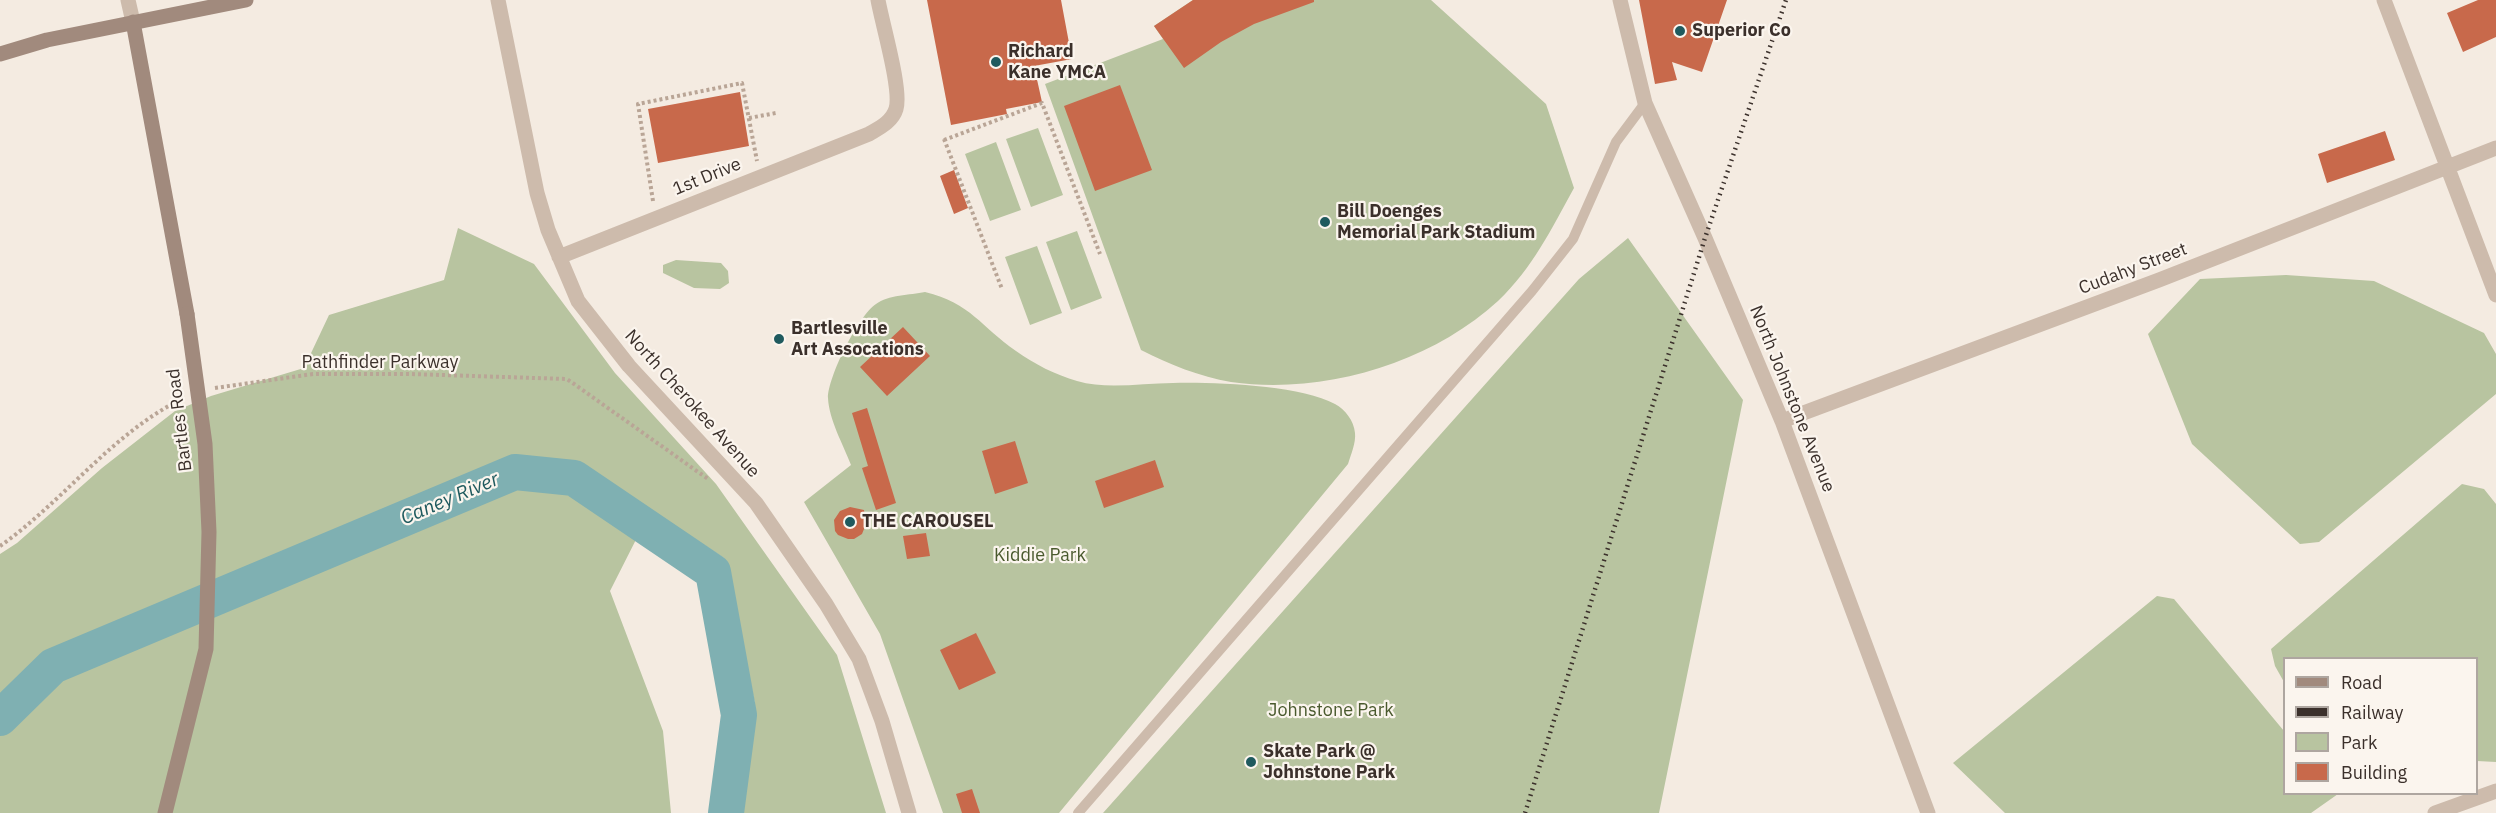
<!DOCTYPE html>
<html>
<head>
<meta charset="utf-8">
<style>
  body { margin:0 }
  #map { position:relative; width:2496px; height:813px; overflow:hidden; background:#f4ebe1; font-family:"IBM Plex Sans",sans-serif }
  canvas { display:block }
  .legend { position:absolute; left:2283px; top:657px; width:195px; height:138px; box-sizing:border-box; background:#fbf5ee; border:2px solid #aea6a0; margin:0; padding:8px 10px; list-style:none; font-size:18px; color:#3b302b }
  .legend li { display:flex; align-items:center; gap:12px; height:30px }
  .legend b { width:30px; border:2px solid #aea6a0 }
</style>
</head>
<body>
<div id="map">
<canvas width="2496" height="813"></canvas>
<ul class="legend">
<li><b style="height:8px;background:#a18a7d"></b>Road</li>
<li><b style="height:8px;background:#3b302b"></b>Railway</li>
<li><b style="height:16px;background:#b8c4a0"></b>Park</li>
<li><b style="height:16px;background:#c8694b"></b>Building</li>
</ul>
</div>
<script>
const context = document.querySelector('canvas').getContext('2d');
context.lineJoin = 'round';
function fillPath(path, color) { context.fillStyle = color; context.fill(path, 'evenodd'); }
function strokePath(path, color, width, dash) { context.strokeStyle = color; context.lineWidth = width; context.lineCap = dash ? 'butt' : 'round'; context.setLineDash(dash || []); context.stroke(path); }
function drawText(font, color, halo, rows, align = 'center') {
  context.font = font + ' "IBM Plex Sans",sans-serif'; context.lineWidth = 4.5; context.setLineDash([]); context.textBaseline = 'middle'; context.strokeStyle = halo; context.fillStyle = color; for (const [text, x, y, turn = 0] of rows) {
    context.save(); context.translate(x, y); context.rotate((+turn || 0) * Math.PI / 180); context.textAlign = isNaN(turn) ? turn : align; if (halo) context.strokeText(text, 0, 0); context.fillText(text, 0, 0); context.restore();
  }
}
const green = new Path2D(`
  M1193 0H1431L1546 104 1574 188C1552 228 1532 269 1498 301 1429 364 1323 395 1231 382 1200 377 1169 364 1141 350L1045 84 1163 39 1154 26Z
  M1038 128 1063 195 1031 207 1006 139Z
  M996 142 1021 210 990 221 965 154Z
  M458 228 534 264 615 373 716 484 837 655 886 813H741L755 704 724 558 651 510 610 591 663 731 671 813H0V554L17 543 102 468 175 411 211 396 304 368 329 315 444 280Z
  M1077 231 1102 298 1071 310 1046 242Z
  M1628 238 1743 400 1659 813H1103L1579 279Z
  M1037 246 1062 313 1030 325 1005 257Z
  M676 260 721 263 728 271 729 283 720 289 694 288 663 273V265Z
  M2286 275 2374 281 2484 333 2496 354V394L2319 542 2300 544 2192 444 2148 334 2200 279Z
  M925 292C971 303 981 327 1016 351 1034 364 1056 375 1077 381 1107 390 1142 383 1173 383 1214 382 1300 385 1335 404 1345 409 1354 421 1355 433 1356 443 1351 454 1348 464L1059 813H943L880 634 804 502 851 465C843 444 829 420 828 398 828 377 858 316 876 304 888 295 910 295 925 292Z
  M2462 484 2484 489 2496 504V762L2477 761 2476 658H2284V682L2275 666 2271 649Z
  M2157 596 2174 599 2284 731V794H2338L2311 813H2005L1953 763Z`);
const river = new Path2D(`
  M0 718 53 666 515 472 574 478 713 572 739 715 726 813`);
const building = new Path2D(`
  M927 0H1061L1072 59 1034 66 1042 102 1006 109 1007 114 951 125Z
  M1193 0H1314V2L1254 24 1221 42 1184 68 1154 26Z
  M1639 0H1727L1702 72 1672 62 1677 80 1655 84Z
  M2478 0H2496V37L2463 52 2447 13Z
  M1120 85 1152 170 1095 191 1064 106Z
  M740 92 749 146 658 163 648 109Z
  M2385 131 2395 160 2327 183 2318 154Z
  M954 170 968 208 954 214 940 176Z
  M903 327 930 356 887 396 860 367Z
  M867 408 896 503 876 510 862 468 868 466 852 413Z
  M1015 441 1028 483 995 494 982 451Z
  M1155 460 1164 487 1104 508 1095 481Z
  M850 507 864 510 866 524 862 534 854 539H848L838 535 835 531 834 520 840 511Z
  M926 533 930 556 907 559 903 536Z
  M976 633 996 673 959 690 940 650Z
  M972 789 980 813H962L956 794Z`);
const path = new Path2D(`
  M749 118 776 113
  M944 139 1002 289
  M944 140 1042 103 1100 254
  M653 201 638 104 742 83 757 161
  M215 388 313 374H411L567 379 708 479
  M0 546C63 502 112 433 182 399`);
const service = new Path2D(`
  M1078 813 1532 291 1573 239 1616 142 1645 103`);
const minor = new Path2D(`
  M498 0 537 193 548 230 578 301 629 366 756 503 826 604 859 659 882 721 909 813
  M1620 0 1645 103 1705 238 1782 421 1928 813
  M2384 0 2496 295
  M559 257 869 134C879 128 892 122 896 109 902 90 882 23 878 0
  M1782 421 2159 280 2496 148
  M2435 813 2496 791`);
const tertiary = new Path2D(`
  M128 0 133 22`);
const secondary = new Path2D(`
  M133 22 187 314
  M0 54 47 40 246 0`);
const rail = new Path2D(`
  M1525 813 1705 238 1786 0`);
const secondaryBridge = new Path2D(`
  M165 813 206 649 209 532 205 444 187 314`);
const markers = [
  [1680,31,6,"#1f5a5e"],
  [996,62,6,"#1f5a5e"],
  [1325,222,6,"#1f5a5e"],
  [779,339,6,"#1f5a5e"],
  [850,522,6,"#1f5a5e"],
  [1251,762,6,"#1f5a5e"]
];
const poiNames = [
  ["Superior Co",1692,31],
  ["Richard",1008,52],
  ["Kane YMCA",1008,73],
  ["Bill Doenges",1337,212],
  ["Memorial Park Stadium",1337,233],
  ["Bartlesville",791,329],
  ["Art Assocations",791,350],
  ["THE CAROUSEL",862,522],
  ["Skate Park @",1263,752],
  ["Johnstone Park",1263,773]
];
const streetNames = [
  ["1st Drive",707,177,-22],
  ["Cudahy Street",2133,269,-21],
  ["Pathfinder Parkway",380,363],
  ["North Johnstone Avenue",1792,399,68],
  ["North Cherokee Avenue",692,404,48],
  ["Bartles Road",180,420,-97]
];
const parkNames = [
  ["Kiddie Park",1040,556],
  ["Johnstone Park",1331,711]
];
const waterNames = [
  ["Caney River",450,499,-23]
];
fillPath(green, '#b8c4a0');
strokePath(river, '#7fb0b2', 36);
fillPath(building, '#c8694b');
strokePath(path, '#b9a596', 4, [3, 3]);
strokePath(service, '#cdbbac', 10);
strokePath(minor, '#cdbbac', 15);
strokePath(tertiary, '#cdbbac', 15);
strokePath(secondary, '#a18a7d', 15);
strokePath(rail, '#3b302b', 4.5, [1.5, 4.5]);
strokePath(secondaryBridge, '#a18a7d', 15);
for (const [x, y, r, color] of markers) { const dot = new Path2D(); dot.arc(x, y, r, 0, 2 * Math.PI); context.fillStyle = color; context.fill(dot); strokePath(dot, '#fbf5ee', 2); }
drawText('bold 18px', '#3b302b', '#fbf5ee', poiNames, 'left');
drawText('18px', '#3b302b', '#fbf5ee', streetNames);
drawText('18px', '#4a5a2e', '#fbf5ee', parkNames);
drawText('italic 20px', '#1f5a5e', '#fbf5ee', waterNames);
</script>
</body>
</html>
